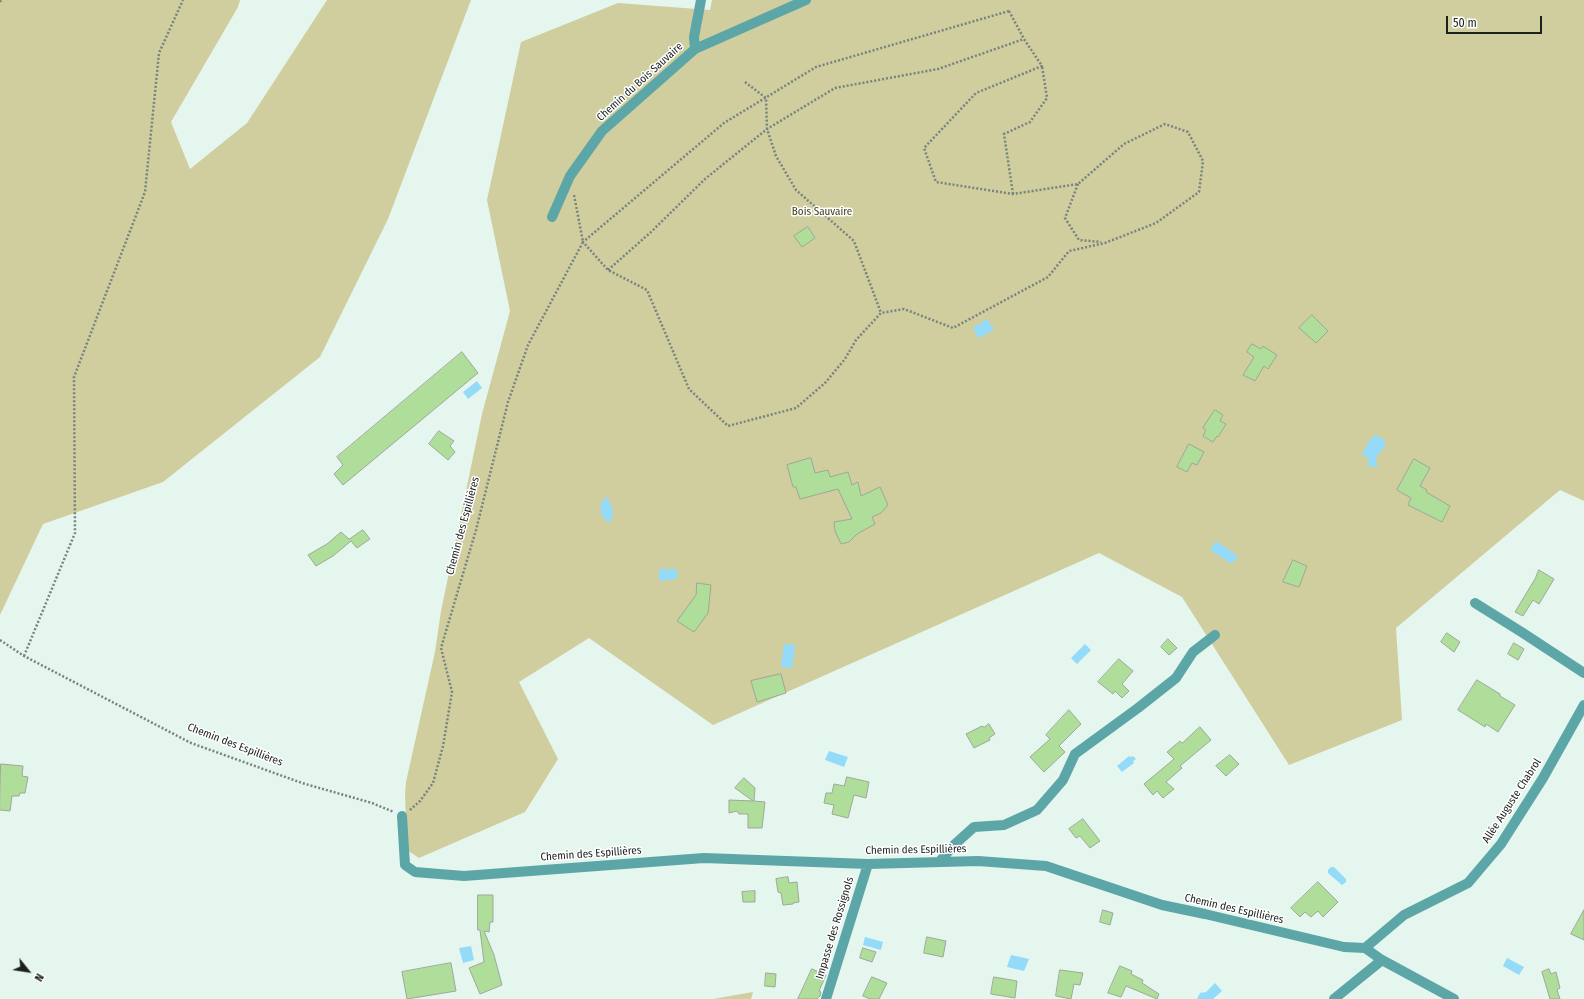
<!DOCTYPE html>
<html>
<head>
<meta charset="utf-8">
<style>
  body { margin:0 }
  #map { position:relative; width:1584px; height:999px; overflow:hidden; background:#e4f6ee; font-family:"Fira Sans Condensed",sans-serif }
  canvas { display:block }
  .north { position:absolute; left:8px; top:951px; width:40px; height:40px; -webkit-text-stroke:3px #fff; paint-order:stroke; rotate:120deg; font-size:11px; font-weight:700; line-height:16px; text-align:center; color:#1b211f }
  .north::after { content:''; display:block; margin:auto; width:14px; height:18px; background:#1b211f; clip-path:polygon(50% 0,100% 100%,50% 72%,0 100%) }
  .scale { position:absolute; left:1446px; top:16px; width:96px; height:18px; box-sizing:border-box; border:2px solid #1b211f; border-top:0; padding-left:5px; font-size:12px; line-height:14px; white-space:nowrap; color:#1b211f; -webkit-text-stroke:3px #fff; paint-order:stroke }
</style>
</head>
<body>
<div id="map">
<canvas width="1584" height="999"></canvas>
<div class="north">N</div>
<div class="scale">50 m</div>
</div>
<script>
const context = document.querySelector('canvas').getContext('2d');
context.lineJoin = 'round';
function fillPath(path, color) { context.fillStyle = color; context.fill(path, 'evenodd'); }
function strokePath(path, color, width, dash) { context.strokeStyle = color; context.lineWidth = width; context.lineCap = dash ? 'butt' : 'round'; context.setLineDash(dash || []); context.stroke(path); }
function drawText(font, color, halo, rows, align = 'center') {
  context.font = font + ' "Fira Sans Condensed",sans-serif'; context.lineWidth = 3; context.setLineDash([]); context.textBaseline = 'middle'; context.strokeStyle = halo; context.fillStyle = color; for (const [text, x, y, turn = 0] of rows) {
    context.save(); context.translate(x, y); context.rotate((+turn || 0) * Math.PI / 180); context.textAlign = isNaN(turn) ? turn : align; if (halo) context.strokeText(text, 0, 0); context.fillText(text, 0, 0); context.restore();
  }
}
const green = new Path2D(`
  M0 0H240L238 7 171 122 190 169 247 123 327 0H471L388 219 320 357 163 482 43 524 0 615Z
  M712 0H1584V501L1560 490 1396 628 1402 720 1289 765 1182 597 1099 553 713 725 589 638 519 682 558 759 525 812 419 858 407 850 405 794 406 782 435 652 441 611 482 414 510 311 487 200 521 42 618 3 710 10Z
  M753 992 751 999H713Z`);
const water = new Path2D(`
  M987 319 994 330 978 338 973 328Z
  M477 381 482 388 468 399 463 392Z
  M1375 435 1382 438 1386 444C1382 453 1372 455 1378 466L1368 467 1369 459 1362 454 1370 440Z
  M605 497C612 502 614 512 612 520L608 522 604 519C599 512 600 504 605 497Z
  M1216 541 1238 556 1232 564 1210 550Z
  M659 569H677V579L659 581Z
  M784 644 794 645 795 646 792 668 781 667Z
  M1085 644 1091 650 1077 664 1071 658Z
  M829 751 848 757 844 767 825 760Z
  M1129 756 1130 757 1133 756 1136 759 1133 761 1134 763 1122 772 1117 766Z
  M1331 867H1334L1346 879V882L1342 885 1328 873V870Z
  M865 937 883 942 881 950 863 945Z
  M471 946 474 960 463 963 459 948Z
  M1011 955 1029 959 1024 971 1007 967Z
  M1507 958 1524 967 1519 975 1503 966Z
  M1215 983 1222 991 1213 999H1197L1200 993 1206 992Z`);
const building = new Path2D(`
  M808 227 815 238 802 247 794 236Z
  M1312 315 1328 331 1316 343 1299 328Z
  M1252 344 1261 349 1263 346 1277 355 1268 369 1264 366 1255 381 1243 375 1254 357 1247 352Z
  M462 352 478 373 343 485 334 474 343 465 337 457Z
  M1215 410 1223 415 1220 421 1226 424 1218 437 1217 436 1213 442 1203 436 1206 430 1203 428Z
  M439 431 454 441 450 446 455 452 448 460 429 444Z
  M1189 444 1204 452 1197 465 1192 463 1187 472 1177 467Z
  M811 458 815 473 828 470 830 477 848 472 852 485 858 482 861 496 880 487 888 505 881 513 872 517 875 524 857 534 849 542 841 544 835 531 834 522 852 519 838 489 800 499 796 487H793L787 465Z
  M1414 459 1430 468 1420 486 1427 490 1426 492 1450 506 1442 522 1408 505 1411 498 1397 490Z
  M363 530 370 539 357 548 351 541 333 556 316 566 308 555 327 544 341 532 349 539Z
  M1293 560 1307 566 1299 587 1283 582Z
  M1539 570 1554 579 1539 604 1533 600 1523 616 1515 612 1535 579Z
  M697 583 711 585 708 613 694 632 677 621 696 595Z
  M1447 633 1460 642 1454 652 1441 642Z
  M1168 639 1177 648 1169 655 1161 647Z
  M1514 643 1524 649 1518 660 1508 654Z
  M1119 659 1133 671 1122 684 1129 691 1122 698 1115 691 1113 694 1098 682Z
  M781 674 786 693 757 702 751 681Z
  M1477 680 1500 694V696L1515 705 1498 732 1486 724 1485 727 1458 710Z
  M1069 710 1081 724 1059 746 1065 752 1044 772 1030 757 1050 739 1046 735Z
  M989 724 995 734 989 738 990 740 974 748 966 734 982 726 984 727Z
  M1200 727 1211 740 1180 766 1182 768 1166 782 1174 789 1163 798 1157 791 1153 795 1144 784 1174 759 1167 752 1180 741 1182 743Z
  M1230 755 1239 764 1226 776 1216 766Z
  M1 764 23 766 22 776 28 777 25 793H20L19 796H12L10 811 0 810Z
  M847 777 869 782 866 798 854 795 848 818 832 814 834 805 824 803 826 793H832L834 784 844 786Z
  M744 778 755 788 754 801 765 802 762 828H748V814H739L737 811 729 813V800L753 801 735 788Z
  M1083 819 1100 841 1090 848 1080 836 1076 838 1069 829Z
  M788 877 789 883 797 882 799 902 793 903V904L783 905 781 893 778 892 776 879Z
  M1318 882 1338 902 1323 917 1318 911 1311 917 1305 912 1300 917 1291 908Z
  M755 891V902H743L742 892Z
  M478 895H493V922H490L489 932 484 931 494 955 502 985 480 994 469 968 484 962 480 930H478Z
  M1103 910 1113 913 1110 925 1100 922Z
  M1584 910V940L1571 934Z
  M927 937 946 941 943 957 924 953Z
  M863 948 876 952 872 962 860 958Z
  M451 963 456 991 407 999 402 972Z
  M1120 966 1132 971 1131 974 1143 980 1142 983 1159 994 1157 999 1126 986 1121 997 1108 993Z
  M812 969 826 975 819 991 821 992 820 996 817 999H798Z
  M1549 969 1551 974 1556 972 1560 988 1557 990 1560 999H1550L1542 972Z
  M1060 970 1083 973 1080 985 1074 984 1071 999 1056 996Z
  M766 973 776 974 775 987 765 986Z
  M872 977 887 983 879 999H870L863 996Z
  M994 977 1017 981 1015 998 991 994Z`);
const path = new Path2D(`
  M0 2 1 0
  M1009 11 1024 39 1042 66 976 93 924 148 936 182 1013 194 1078 184 1124 144 1165 124 1188 132 1203 161 1199 192 1156 223 1105 243 1069 251 1048 277 953 328 904 309 881 313 856 340 845 359 825 383 796 408 728 426 689 389 647 290 608 270 583 242 724 123 816 67Z
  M745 82 766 98 767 129 776 156 796 190 854 241 881 313
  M1078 184 1065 218 1079 240 1101 242
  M1013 194 1004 134 1030 122 1047 98 1042 66
  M608 270 651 232 705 179 767 129 835 88 938 69 1024 39
  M0 640 24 656 191 743 302 783 372 803 394 812
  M24 656 75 533 74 377 145 192 159 53 183 0
  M410 810 420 801 433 783 443 746 452 692 441 648 476 530 508 402 528 345 583 242 574 195`);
const minor = new Path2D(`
  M695 49 694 37 701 0
  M552 217 570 176 602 131 695 49 806 0
  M1475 603 1523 633 1584 673
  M402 816 405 865 415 872 464 876 704 858 868 864 978 861 1046 866 1162 905 1205 914 1344 947 1365 948 1382 960 1454 999
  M940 861 954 845 974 827 1004 825 1037 810 1063 780 1075 754 1138 708 1176 678 1193 652 1215 635
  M1365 948 1404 915 1468 883 1501 844 1543 778 1584 705
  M826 999 868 864
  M1334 999 1382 960`);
const streetNames = [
  ["Chemin du Bois Sauvaire",640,82,-42],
  ["Chemin des Espillières",463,526,-75],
  ["Chemin des Espillières",235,745,21],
  ["Allée Auguste Chabrol",1512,801,-57],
  ["Chemin des Espillières",916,850,-1],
  ["Chemin des Espillières",591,854,-4],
  ["Chemin des Espillières",1234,909,13],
  ["Impasse des Rossignols",835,928,-73]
];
const parkNames = [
  ["Bois Sauvaire",822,212]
];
fillPath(green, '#d0ce9f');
fillPath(water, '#94daf9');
fillPath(building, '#afde9a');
strokePath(building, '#9ea79a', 1);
strokePath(path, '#77837e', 2.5, [2, 2]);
strokePath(minor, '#5da6a7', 10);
drawText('11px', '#1b211f', '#fff', streetNames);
drawText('11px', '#413f1c', '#fff', parkNames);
</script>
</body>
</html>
